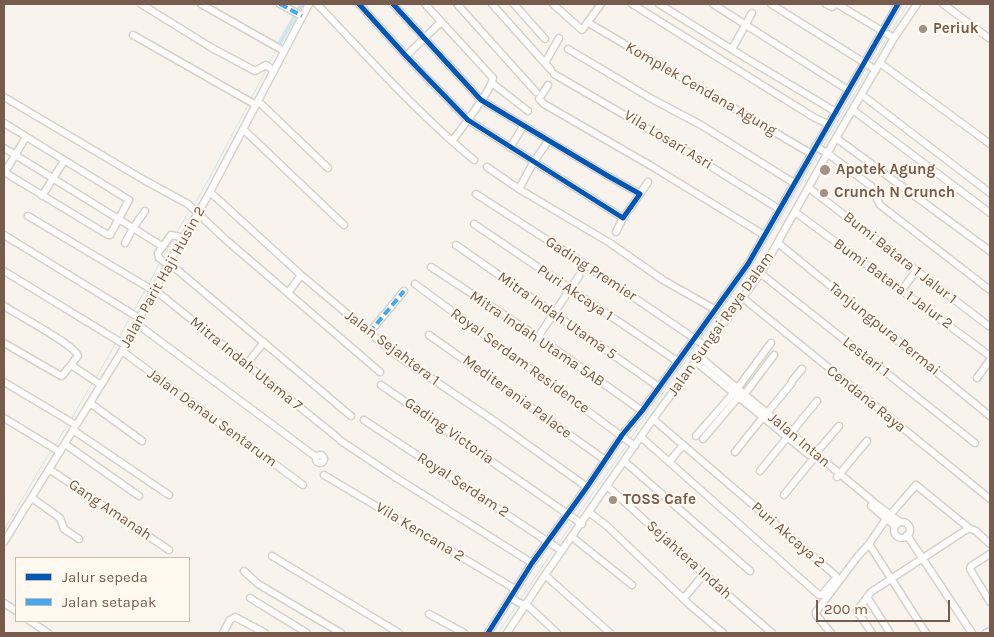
<!DOCTYPE html>
<html>
<head>
<meta charset="utf-8">
<style>
  body { margin:0 }
  #map { position:relative; width:994px; height:637px; overflow:hidden; background:#f8f4ed; font-family:Karla,sans-serif }
  canvas { display:block }
  .frame { position:absolute; inset:0; border:5px solid #775b4c; pointer-events:none }
  .legend { position:absolute; left:15px; top:557px; width:175px; height:65px; box-sizing:border-box; background:#fff9ef; border:1px solid #c9baae; margin:0; padding:6px 9px; list-style:none; font-size:15px; color:#775b4c }
  .legend li { display:flex; align-items:center; gap:10px; height:25px }
  .legend b { width:25px; border:1px solid #c9baae }
  .scale { position:absolute; left:816px; top:600px; width:134px; height:22px; box-sizing:border-box; border:2px solid #775b4c; border-top:0; padding-left:6px; font-size:15px; line-height:18px; white-space:nowrap; color:#775b4c; -webkit-text-stroke:4px #fff9ef; paint-order:stroke }
</style>
</head>
<body>
<div id="map">
<canvas width="994" height="637"></canvas>
<div class="frame"></div>
<ul class="legend">
<li><b style="height:6px;background:#0057b8"></b>Jalur sepeda</li>
<li><b style="height:6px;background:#3fa9f5"></b>Jalan setapak</li>
</ul>
<div class="scale">200 m</div>
</div>
<script>
const context = document.querySelector('canvas').getContext('2d');
context.lineJoin = 'round';
function strokePath(path, color, width, dash) { context.strokeStyle = color; context.lineWidth = width; context.lineCap = dash ? 'butt' : 'round'; context.setLineDash(dash || []); context.stroke(path); }
function drawText(font, color, halo, rows, align = 'center') {
  context.font = font + ' Karla,sans-serif'; context.lineWidth = 4; context.setLineDash([]); context.textBaseline = 'middle'; context.strokeStyle = halo; context.fillStyle = color; for (const [text, x, y, turn = 0] of rows) {
    context.save(); context.translate(x, y); context.rotate((+turn || 0) * Math.PI / 180); context.textAlign = isNaN(turn) ? turn : align; if (halo) context.strokeText(text, 0, 0); context.fillText(text, 0, 0); context.restore();
  }
}
const stream = new Path2D(`
  M890 33 908 4
  M872 63 888 37
  M269 64 276 50
  M251 99 266 70
  M823 147 869 69
  M194 205C214 172 230 137 249 103
  M177 232 190 210
  M162 259 174 238
  M148 285 160 262
  M133 311 146 289
  M119 338 130 317
  M701 339C745 279 782 217 819 153
  M95 379 116 343
  M71 419 93 382
  M630 439 697 345
  M55 445 69 423
  M576 517 627 445
  M4 530 51 450
  M558 544 574 521
  M520 600 554 549
  M498 633 517 605`);
const canal = new Path2D(`
  M279 44 302 4`);
const minor = new Path2D(`
  M141 4 212 48 255 71 266 65 274 71
  M201 4 284 51
  M280 4 302 16
  M317 4C368 57 417 113 474 160
  M359 4 406 56 468 120 623 218 640 194 608 176 481 100 393 4
  M425 4 493 78C492 89 460 131 452 141
  M457 4 536 92
  M492 4 551 70
  M514 4 545 39
  M553 4 582 30 601 4
  M632 4 815 118 828 124
  M659 4 749 60 836 112
  M713 4 848 90
  M771 4 876 70
  M826 4 832 7 835 4
  M837 4 894 38
  M943 4 990 39
  M592 25 810 153
  M133 35 256 105
  M568 49 652 99 701 125 794 183
  M732 49 752 13
  M406 56 441 22
  M545 63 559 38
  M880 63 990 144
  M554 74 681 148 779 209
  M492 83 528 111
  M548 85 539 99 544 104 653 167 764 235
  M862 95 990 193
  M4 97 144 180 188 204 225 239 380 372
  M258 101 328 168
  M853 110 990 213
  M4 123 129 200 110 235H108L4 172
  M243 129 344 225
  M836 138 990 251
  M815 146 827 153 871 186 880 205 990 290
  M4 148 162 246
  M510 148 524 125
  M487 167 519 189 610 243 663 280 716 310
  M5 172 26 137
  M809 188 990 327
  M519 189 533 163 549 140
  M210 192 301 275 395 354 490 418 587 487
  M476 194 586 265 707 347
  M640 194 648 182
  M42 196 64 161
  M795 212 990 356
  M28 216 154 291
  M474 224 677 361
  M616 232 623 218
  M4 235 139 318
  M125 243 133 228 145 211
  M778 243 990 416
  M456 245 659 387
  M169 263 351 416
  M168 265 159 258 158 253 171 235 184 238
  M431 267 538 337 642 411
  M4 271 125 345
  M760 273 975 443
  M415 284 635 446
  M155 290 338 438
  M901 291 916 271
  M288 293 301 275
  M743 298 990 499
  M4 306C16 314 75 345 78 356L62 376H61L4 343
  M137 324 316 457
  M369 333 404 291
  M429 335 605 460
  M538 337 579 276
  M122 351 303 485
  M700 357 876 504 900 522
  M696 362 809 455
  M71 365 101 385
  M246 365 264 342
  M977 378 990 360
  M4 382 76 425
  M381 385 582 524
  M744 395 774 355
  M90 403 142 441
  M767 413 791 384 792 381 802 369
  M4 418 60 452
  M364 420 562 551
  M73 430 169 495
  M696 436 737 389 771 343
  M641 437 819 595H822L836 578V576L653 419
  M703 439 741 394
  M341 441 395 477 532 563
  M65 444 139 496
  M735 452 763 417
  M815 454 839 426
  M316 459a4 4 0 1 1 8 0a4 4 0 1 1-8 0Z
  M624 461 750 571
  M669 462 683 445
  M49 469 169 550
  M760 471 817 401
  M324 475 515 589
  M837 477 867 441
  M607 486 704 574 772 633
  M784 495 814 458
  M32 498 60 518 64 529 79 539
  M871 506 895 526
  M590 513 607 526 691 606 723 633
  M890 515 916 485 969 528
  M894 530a8 8 0 1 1 16 0a8 8 0 1 1-16 0Z
  M907 535 972 633
  M572 537 632 585
  M4 542 122 351 169 263 210 192 309 4
  M869 544 886 519
  M990 554 971 566 970 569 990 602
  M272 556 399 633
  M244 571 258 584 341 633
  M545 575 610 633
  M867 597 890 633
  M250 598 307 633
  M511 598 525 606
  M684 598 704 574
  M4 603 16 611
  M526 604 557 633
  M429 614 464 633
  M30 621 48 633
  M223 633 230 620 235 617 265 633
  M488 633 532 563 587 487 622 435 642 411 748 264 898 4
  M507 633 547 572 653 419 760 274 836 138 894 38 917 4
  M831 633 816 615V612L858 556 869 544 926 633
  M872 633 857 611 871 592 969 528 976 531 990 544
  M986 633 990 631`);
const quiet = new Path2D(`
  M280 4 302 16
  M369 333 404 291`);
const cycleway = new Path2D(`
  M359 4 406 56 468 120 623 218 640 194 608 176 481 100 393 4
  M488 633 532 563 587 487 622 435 642 411 748 264 898 4`);
const markers = [
  [923,29,5,"#a49184"],
  [825,170,6,"#a49184"],
  [824,193,5,"#a49184"],
  [613,500,5,"#a49184"]
];
const poiNames = [
  ["Periuk",933,29],
  ["Apotek Agung",836,170],
  ["Crunch N Crunch",834,193],
  ["TOSS Cafe",623,500]
];
const streetNames = [
  ["Komplek Cendana Agung",701,89,30],
  ["Vila Losari Asri",668,140,31],
  ["Bumi Batara 1 Jalur 1",900,258,38],
  ["Gading Premier",591,269,33],
  ["Jalan Parit Haji Husin 2",163,277,-61],
  ["Bumi Batara 1 Jalur 2",893,284,36],
  ["Puri Akcaya 1",575,293,34],
  ["Mitra Indah Utama 5",557,316,35],
  ["Jalan Sungai Raya Dalam",721,324,-55],
  ["Tanjungpura Permai",884,329,39],
  ["Mitra Indah Utama 5AB",537,339,34],
  ["Jalan Sejahtera 1",392,348,37],
  ["Lestari 1",866,357,38],
  ["Royal Serdam Residence",520,361,36],
  ["Mitra Indah Utama 7",246,364,39],
  ["Mediterania Palace",517,397,36],
  ["Cendana Raya",866,399,39],
  ["Jalan Danau Sentarum",212,418,36],
  ["Gading Victoria",449,431,35],
  ["Jalan Intan",799,440,40],
  ["Royal Serdam 2",463,485,33],
  ["Gang Amanah",110,510,34],
  ["Vila Kencana 2",420,532,31],
  ["Puri Akcaya 2",788,535,41],
  ["Sejahtera Indah",689,560,42]
];
strokePath(stream, '#cfe7e9', 1);
strokePath(canal, '#cfe7e9', 4.5);
strokePath(minor, '#d7d1cb', 9);
strokePath(minor, '#fefdfc', 6);
strokePath(quiet, '#3fa9f5', 4, [8, 4]);
strokePath(cycleway, '#0057b8', 5);
for (const [x, y, r, color] of markers) { const dot = new Path2D(); dot.arc(x, y, r, 0, 2 * Math.PI); context.fillStyle = color; context.fill(dot); strokePath(dot, '#fff9ef', 2); }
drawText('bold 15px', '#775b4c', '#fff9ef', poiNames, 'left');
drawText('15px', '#775b4c', '#fff9ef', streetNames);
</script>
</body>
</html>
